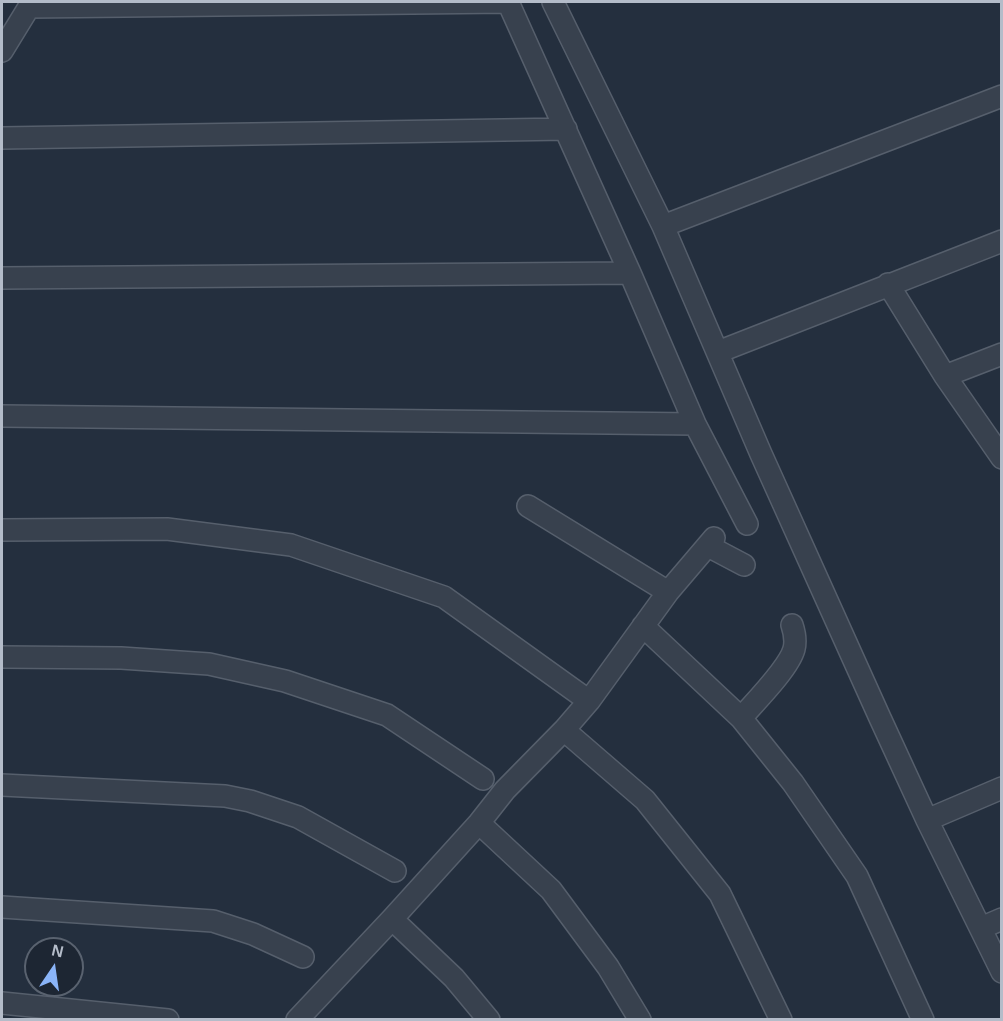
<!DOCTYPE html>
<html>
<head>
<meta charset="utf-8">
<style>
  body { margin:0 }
  #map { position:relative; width:1003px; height:1021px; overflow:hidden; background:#242f3e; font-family:Helvetica,sans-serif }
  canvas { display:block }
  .frame { position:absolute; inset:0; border:3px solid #b4bcc9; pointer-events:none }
  .north { position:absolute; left:24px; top:937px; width:60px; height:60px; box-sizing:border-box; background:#1d2633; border:2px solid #59626f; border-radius:50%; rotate:13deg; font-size:16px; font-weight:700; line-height:24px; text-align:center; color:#b4bcc9 }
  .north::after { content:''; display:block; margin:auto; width:21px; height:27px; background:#8ab4f8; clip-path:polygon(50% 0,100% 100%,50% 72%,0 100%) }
</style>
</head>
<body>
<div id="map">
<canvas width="1003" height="1021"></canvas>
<div class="frame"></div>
<div class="north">N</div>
</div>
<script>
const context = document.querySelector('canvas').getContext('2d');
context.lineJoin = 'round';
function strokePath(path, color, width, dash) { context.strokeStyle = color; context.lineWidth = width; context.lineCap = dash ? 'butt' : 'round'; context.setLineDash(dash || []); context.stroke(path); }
const street = new Path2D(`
  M31 2 29 7 508 2
  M508 2 630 273 695 424 747 524
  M553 2 663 226 761 454 880 718 927 820 1002 972
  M2 51 29 7
  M2 138 566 129
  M663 226 1002 96
  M2 278 630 273
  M888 284 945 376 1002 458
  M718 352 1002 241
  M945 376 1002 354
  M2 416 695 424
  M528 506 668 592
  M2 530 167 529 291 545 444 597 589 701
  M708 546 744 565
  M643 626 741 718 793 783 857 876 923 1020
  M2 657 121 658 209 664 285 681 387 715 483 779
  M741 718C755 702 789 668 794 649 796 641 795 634 792 625
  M564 730 645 800 720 894 781 1020
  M2 785 225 796 250 801 298 817 395 871
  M927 820 1002 788
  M479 823 551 890 608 967 640 1020
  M2 907 213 921 253 934 303 957
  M392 919 454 978 489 1020
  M981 928 1002 919
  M2 1003 168 1020
  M297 1020 392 919 479 823 505 790 564 730 589 701 668 592 714 538`);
strokePath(street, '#565f6c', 24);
strokePath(street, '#38414e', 21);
</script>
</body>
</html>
